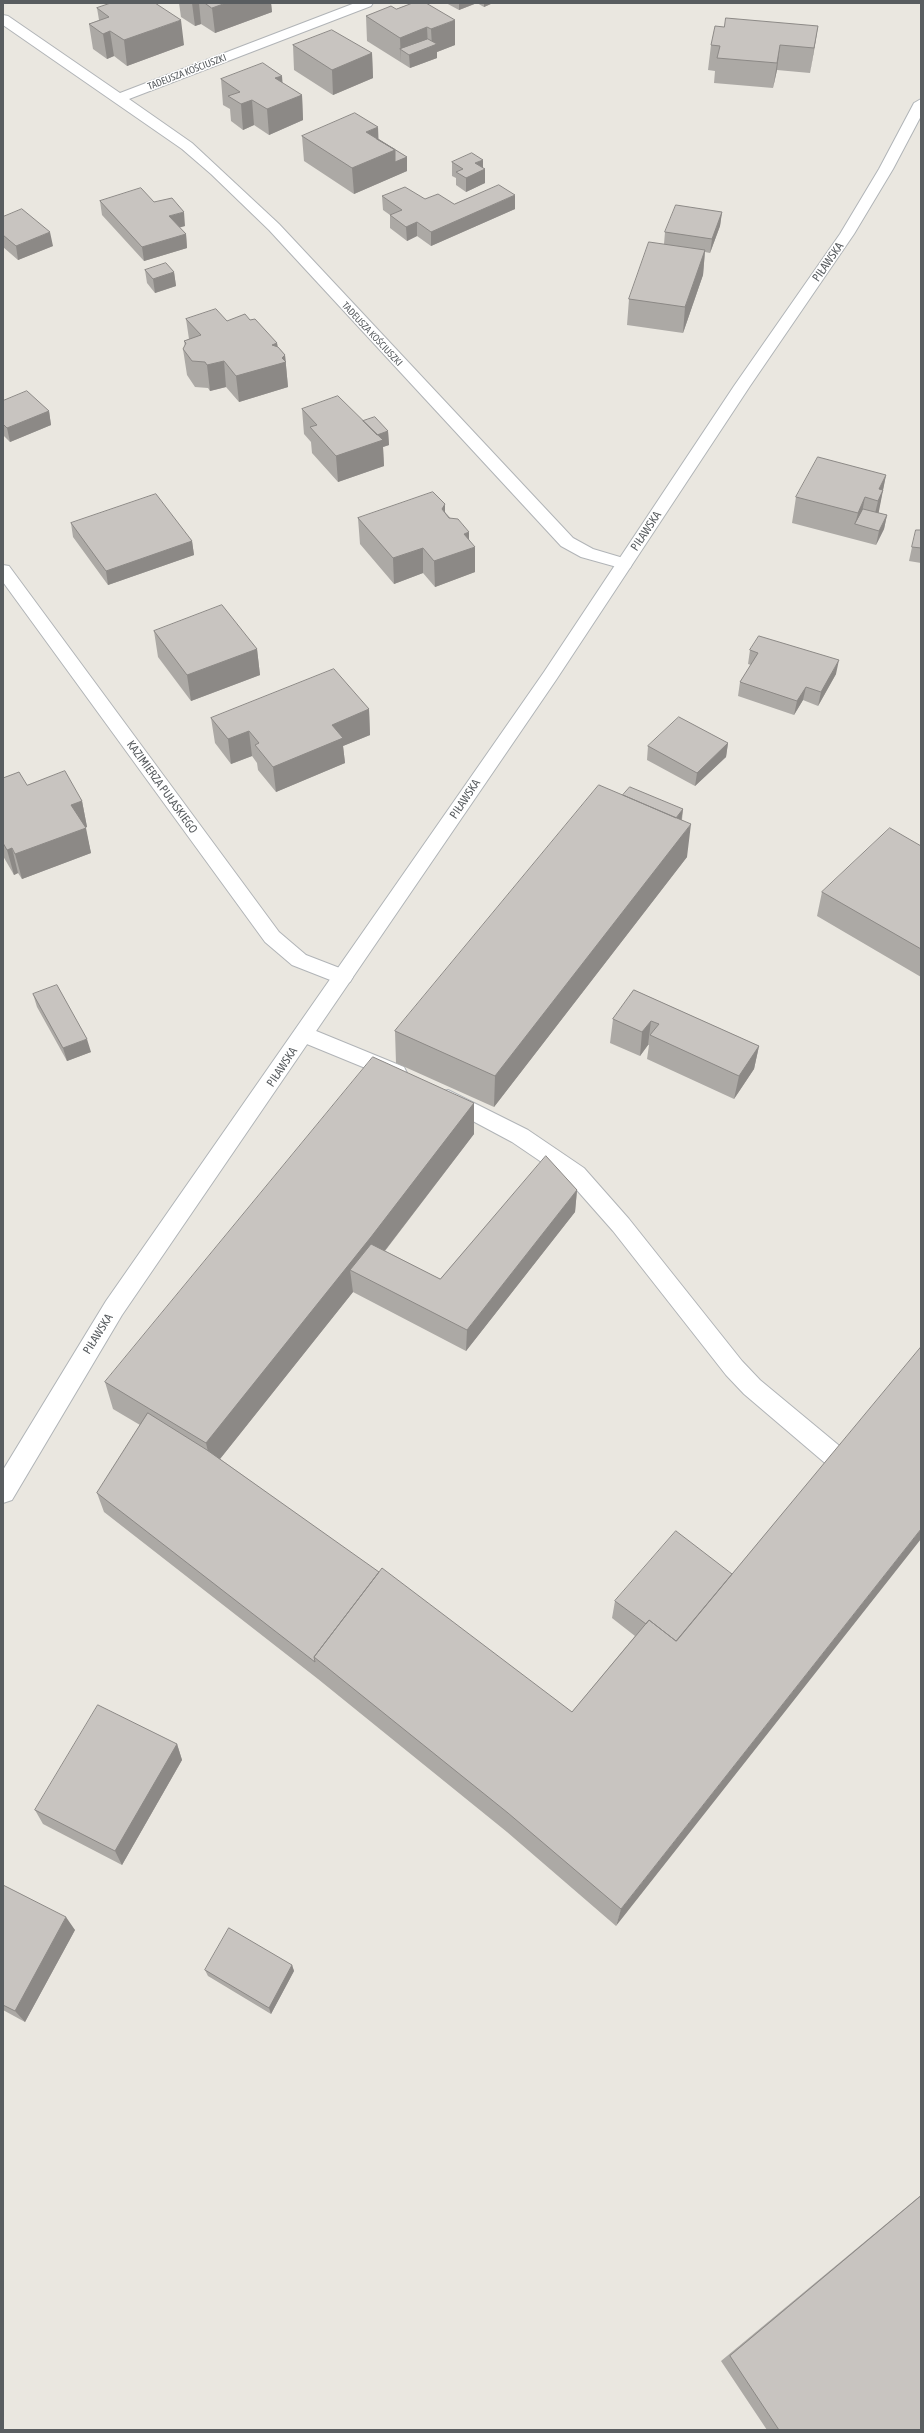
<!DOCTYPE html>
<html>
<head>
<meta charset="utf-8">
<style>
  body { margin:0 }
  #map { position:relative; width:924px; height:2433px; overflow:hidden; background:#eae7e0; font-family:"Asap Condensed",sans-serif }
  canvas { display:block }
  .frame { position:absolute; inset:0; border:4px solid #595d60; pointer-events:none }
</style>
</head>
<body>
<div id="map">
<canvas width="924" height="2433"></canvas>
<div class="frame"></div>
</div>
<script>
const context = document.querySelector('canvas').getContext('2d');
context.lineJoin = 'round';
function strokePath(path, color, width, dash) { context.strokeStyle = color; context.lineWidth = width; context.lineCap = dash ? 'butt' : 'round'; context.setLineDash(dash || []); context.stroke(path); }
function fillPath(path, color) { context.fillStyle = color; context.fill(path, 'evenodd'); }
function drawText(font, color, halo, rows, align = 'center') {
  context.font = font + ' "Asap Condensed",sans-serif'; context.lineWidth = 3; context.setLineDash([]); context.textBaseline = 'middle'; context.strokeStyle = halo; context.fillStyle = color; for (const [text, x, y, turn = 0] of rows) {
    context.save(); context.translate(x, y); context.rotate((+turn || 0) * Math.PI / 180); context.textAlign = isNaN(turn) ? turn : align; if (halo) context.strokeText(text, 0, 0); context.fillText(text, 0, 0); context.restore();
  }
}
const street = new Path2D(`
  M355 3H373L371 6 129 99 192 143 279 224 573 538 593 549 630 560 632 564 630 568 624 569 581 557 561 546 269 230 211 174 182 149 3 25V15L8 16 120 93Z
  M3 565 9 566 279 932 306 955 350 972 353 977 350 982 343 985 292 965 265 942 3 582Z
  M304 1026 404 1067 407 1073 404 1079 397 1081 297 1040 294 1034 297 1028Z
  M448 1090 528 1130 584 1168 629 1219 742 1361 760 1380 848 1453 852 1461 848 1469 840 1472 832 1469 744 1394 726 1375 613 1231 568 1180 512 1142 441 1104 437 1098 441 1092Z`);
const secondary = new Path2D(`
  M921 99V116L893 169 854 234 750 386 556 680 122 1315 12 1500 3 1503V1470L106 1301 544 672 734 386 840 234 879 169 914 103Z`);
const wall = new Path2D(`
  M179 3H271L272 12 215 33 201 24 195 26 181 17Z
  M413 3 455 45 437 52V58L410 68 367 41 366 16 396 9Z
  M446 3H477L459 10Z
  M477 3H493L484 7Z
  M97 8 184 45 127 66 114 56 107 59 93 49 89 24 99 20Z
  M818 26 810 73 777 70 773 88 714 83 715 71 708 70 711 45 724 27Z
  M293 45 372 53 373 78 333 95 294 70Z
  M282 76V83L302 95 303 120 269 135 254 125 243 130 231 121 230 109 223 105 221 79Z
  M302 136 378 139 407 157V171L354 194 304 161Z
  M452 162 483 168 485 169V183L466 192 456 185V178L452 176Z
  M382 196 425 199 454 204 515 209 431 246 417 236 407 241 390 228V215L383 210Z
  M100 201 154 202 185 226 179 227 186 234 187 248 144 261 102 215Z
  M722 212 720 226 710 253 705 252 703 275 683 333 627 325 629 299 664 244 665 232Z
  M3 217 53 246 18 260 3 247Z
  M145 270 174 272 176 286 155 293 147 283Z
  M186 319 227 321 250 320 277 343 278 347 285 355 288 387 239 402 226 387 210 391 208 388 195 387 187 375 183 349 185 346 184 341 189 339Z
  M3 401 49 411 51 425 10 442 3 435Z
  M302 409 363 421 388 431 389 445 383 447 384 466 338 482 312 453 311 442 304 434Z
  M886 475 878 513 887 515 884 529 876 545 792 523 796 497Z
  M445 504V512L469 539 475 572 435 587 423 573 394 584 360 544 358 518Z
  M71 523 192 541 194 555 108 585 73 537Z
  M921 530V563L909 561 912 547Z
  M154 631 257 649 260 675 191 701 158 657Z
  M750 650 836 674 818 706 803 700 794 715 738 696 740 682 751 665 748 664Z
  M369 709 370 735 343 746 345 763 276 792 258 770 257 763 252 756 231 764 215 743 211 718Z
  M728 743 726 757 695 786 647 760 648 746Z
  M3 778 82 801 87 827H85L91 853 22 879 18 873 14 875 3 856Z
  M623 795 683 809 682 820 687 857 494 1107 396 1063 395 1031Z
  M921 846V977L817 916 822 892Z
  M634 990 759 1046 754 1069 734 1099 647 1059 649 1045H648L640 1056 610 1043 613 1019Z
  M33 994 91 1052 67 1061 37 1007Z
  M474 1103V1134L385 1251 440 1279 577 1190 575 1212 466 1351 353 1292 220 1459 572 1712 635 1636 612 1618 615 1601 732 1574 616 1926 507 1832 318 1679 104 1512 97 1493 140 1425 113 1409 105 1382Z
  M177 1744 182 1760 122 1865 43 1824 35 1810Z
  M3 1885 75 1930 25 2022 3 2010Z
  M292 1965 294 1971 271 2014 208 1976 205 1970Z
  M921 2195V2430H767L721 2361Z`);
const shadedWall = new Path2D(`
  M192 3H199L201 24 195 26Z
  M226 3H271L272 12 215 33 212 8Z
  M459 3H477L459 10Z
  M484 3H493L484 7Z
  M181 20 184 45 127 66 124 40Z
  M455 20V45L437 52V58L410 68 409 55 400 49 401 63 400 38 427 27 428 48 432 46 431 29Z
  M818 26 814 51 810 73 814 48Z
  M110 31 114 56 107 59 103 34Z
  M780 45 777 70 773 88 777 63Z
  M372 53 373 78 333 95 332 70Z
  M282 76 284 101 275 78Z
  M302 95 303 120 269 135 267 109Z
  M252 100 254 125 243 130 241 104Z
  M378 127 379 151 366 132Z
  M395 150 407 157V171L354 194 352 168Z
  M483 160V170L485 169V183L466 192V178L475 163Z
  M515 195V209L431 246V232Z
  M184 212 185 226 171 230 169 216Z
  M722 212 720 226 710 253 712 239Z
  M417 222V236L407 241 406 227Z
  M50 232 53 246 18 260 16 246Z
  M186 234 187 248 144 261 142 247Z
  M705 250 703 275 683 333 685 307Z
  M174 272 176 286 155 293 153 279Z
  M277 343 279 363 282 358 285 355 288 387 239 402 236 376 272 345Z
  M224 361 226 387 210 391 207 365Z
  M49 411 51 425 10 442 7 428Z
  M388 431 389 445 383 447 384 466 338 482 336 456 370 437Z
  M886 475 878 516 872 526 878 501 879 489Z
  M865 497 860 523 855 524 858 513Z
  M445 504V530L442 509Z
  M887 515 884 529 876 545 879 531Z
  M469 532V549L475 547V572L435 587 434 561 464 534Z
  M192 541 194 555 108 585 106 571Z
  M423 548V573L394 584 393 558Z
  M257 649 260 675 191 701 187 675Z
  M839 660 836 674 818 706 821 692Z
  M806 687 803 700 794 715 797 701Z
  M369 709 370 735 343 746 345 763 276 792 273 767 332 725Z
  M249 731 252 756 231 764 228 739Z
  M728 743 726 757 695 786 697 773Z
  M82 801 87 827 77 830 71 805Z
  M683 809 681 822 665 833Z
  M691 824 687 857 494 1107 495 1076Z
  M86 828 91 853 22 879 15 854Z
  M12 848 18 873 14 875 7 850Z
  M651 1021 648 1045 640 1056 642 1032Z
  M87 1039 91 1052 67 1061 63 1048Z
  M759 1046 754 1069 734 1099 739 1076Z
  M474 1103V1134L373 1266 350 1270 353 1292 212 1469 206 1443Z
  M577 1190 575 1212 466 1351 467 1330Z
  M921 1529V1539L616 1926 621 1909Z
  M177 1744 182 1760 122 1865 115 1851Z
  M66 1917 75 1930 25 2022 15 2011Z
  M292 1965 294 1971 271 2014 269 2008Z`);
const building = new Path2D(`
  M111 3H155L181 20 124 40 110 31 103 34 89 24 109 17 97 8Z
  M205 3H226L212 8Z
  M413 3H426L455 20 431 29 427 27 400 38 366 16 391 6 396 9Z
  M726 18 818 26 814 48 780 45 777 63 717 58 720 46 711 45 715 26 724 27Z
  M332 30 372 53 332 70 293 45Z
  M428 39 437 44 409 55 400 49Z
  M263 63 282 76 275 78 302 95 267 109 252 100 241 104 228 96 240 92 221 79Z
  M355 113 378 127 366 132 395 150 352 168 302 136Z
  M377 139H378L407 157 395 162V150Z
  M472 153 483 160 475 163 485 169 466 178 456 172 463 169 452 162Z
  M499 185 515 195 431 232 417 222 406 227 390 215 402 210 382 196 405 187 425 199 438 194 454 204Z
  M141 188 154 202 172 198 184 212 169 216 186 234 142 247 100 201Z
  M676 205 722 212 712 239 665 232Z
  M22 209 50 232 16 246 3 235V217Z
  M649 242 705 250 685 307 629 299Z
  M166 263 174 272 153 279 145 270Z
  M216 309 227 321 245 314 250 320 255 319 277 343 272 345 278 347 285 355 282 358 286 362 236 376 224 361 207 365 205 362 192 361 183 349 186 343 184 341 201 335 186 319Z
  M27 391 49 411 7 428 3 424V401Z
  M338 396 383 440 336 456 310 427 317 425 302 409Z
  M375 417 388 431 377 435 363 421Z
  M818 457 886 475 879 489 883 490 878 501 865 497 858 513 796 497Z
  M433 492 445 504 442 509 449 518 458 519 469 532 464 534 475 547 434 561 423 548 393 558 358 518Z
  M156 494 192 541 106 571 71 523Z
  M863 509 887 515 879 531 855 524Z
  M916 530H921V548L912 547Z
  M222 605 257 649 187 675 154 631Z
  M759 636 839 660 821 692 806 687 797 701 740 682 758 653 750 650Z
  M334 669 369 709 332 725 343 738 273 767 255 745 259 743 249 731 228 739 211 718Z
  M679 717 728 743 697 773 648 746Z
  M65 771 82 801 71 805 86 828 15 854 12 848 7 850 3 843V778L19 772 27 785Z
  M599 785 691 824 495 1076 395 1031Z
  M630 787 683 809 676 818 623 795Z
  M890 828 921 846V949L822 892Z
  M57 985 87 1039 63 1048 33 994Z
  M634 990 759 1046 739 1076 650 1035 659 1024 651 1021 642 1032 613 1019Z
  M373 1057 474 1103 371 1237 206 1443 105 1382Z
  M546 1156 577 1190 467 1330 350 1270 371 1244 440 1279Z
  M921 1347V1529L621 1909 508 1813 314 1657 382 1568 572 1712 649 1620 676 1641Z
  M148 1413 207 1450 379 1572 314 1657 315 1662 97 1493Z
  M676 1531 732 1574 676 1641 649 1620 646 1624 615 1601Z
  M98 1705 177 1744 115 1851 35 1810Z
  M3 1885 66 1917 15 2011 3 2005Z
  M229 1928 292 1965 269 2008 205 1970Z
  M921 2196V2430H779L730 2356Z`);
const farStreetnames = [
  ["TADEUSZA KOŚCIUSZKI",187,72,-21],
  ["TADEUSZA KOŚCIUSZKI",372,334,47]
];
const streetNames = [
  ["PIŁAWSKA",828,262,-55],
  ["PIŁAWSKA",646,531,-56],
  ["KAZIMIERZA PUŁASKIEGO",162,787,54],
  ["PIŁAWSKA",465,799,-56],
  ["PIŁAWSKA",282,1067,-56],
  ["PIŁAWSKA",98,1334,-58]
];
strokePath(street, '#b1b4b7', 2);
strokePath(secondary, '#b0b4b7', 2);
fillPath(street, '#fff');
fillPath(secondary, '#fff');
fillPath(wall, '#aca9a5');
fillPath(shadedWall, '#8c8986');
fillPath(building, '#c8c4c0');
strokePath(building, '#8c8986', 1);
drawText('10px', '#595d60', '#fff', farStreetnames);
drawText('12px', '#595d60', '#fff', streetNames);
</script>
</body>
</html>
